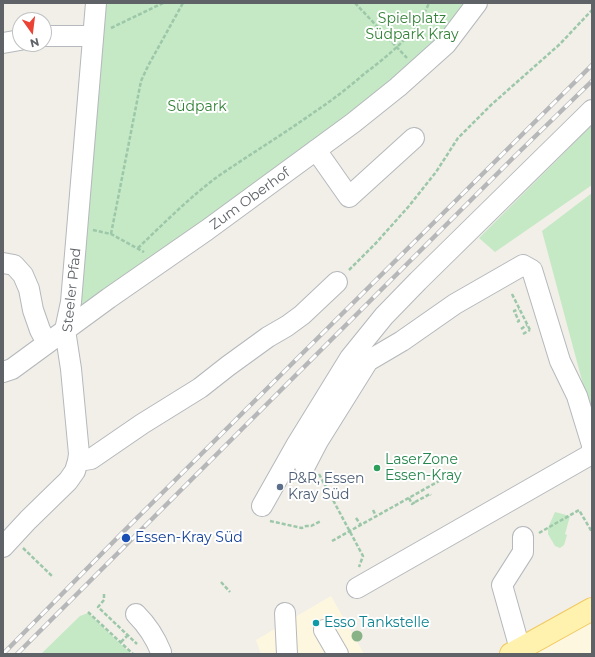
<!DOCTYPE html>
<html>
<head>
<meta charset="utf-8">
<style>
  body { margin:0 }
  #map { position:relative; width:595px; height:657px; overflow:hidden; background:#f1efe8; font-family:Montserrat,sans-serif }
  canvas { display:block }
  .frame { position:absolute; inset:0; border:4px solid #5f6368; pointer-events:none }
  .north { position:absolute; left:12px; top:12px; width:40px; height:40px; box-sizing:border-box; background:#fff; border:1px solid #bfc1c3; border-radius:50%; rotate:166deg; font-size:11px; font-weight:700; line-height:16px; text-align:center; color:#5f6368 }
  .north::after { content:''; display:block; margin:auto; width:14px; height:18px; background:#ea4335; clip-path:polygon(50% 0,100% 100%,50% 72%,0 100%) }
</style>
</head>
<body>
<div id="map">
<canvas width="595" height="657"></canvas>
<div class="frame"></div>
<div class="north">N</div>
</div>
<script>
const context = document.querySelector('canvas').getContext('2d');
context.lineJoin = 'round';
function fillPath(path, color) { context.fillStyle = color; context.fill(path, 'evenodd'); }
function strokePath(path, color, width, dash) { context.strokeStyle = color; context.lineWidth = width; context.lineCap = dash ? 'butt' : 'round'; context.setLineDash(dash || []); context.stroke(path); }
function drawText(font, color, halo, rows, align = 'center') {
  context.font = font + ' Montserrat,sans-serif'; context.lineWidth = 4; context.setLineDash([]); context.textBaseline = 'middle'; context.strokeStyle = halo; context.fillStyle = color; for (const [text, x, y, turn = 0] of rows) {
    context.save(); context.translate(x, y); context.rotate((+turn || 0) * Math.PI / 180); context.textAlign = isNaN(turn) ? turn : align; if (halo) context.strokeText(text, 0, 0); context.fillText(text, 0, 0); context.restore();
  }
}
const commercial = new Path2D(`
  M331 596 364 654H261L256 640Z
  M592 611V654H516Z`);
const green = new Path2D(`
  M101 3H476L445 41 70 324Z
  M592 125V185L495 252 479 238Z
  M592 193V418L542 231Z
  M555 512 570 516 565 534 567 535 564 545 560 548 555 546 548 534V528Z
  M88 613 131 654H41L80 616Z`);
const path = new Path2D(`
  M355 3 407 58
  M111 28 163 3
  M93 230 111 234 144 252
  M111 234 141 81 148 66 183 3
  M138 248C163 224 189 198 217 177 249 155 282 135 313 113 331 101 348 88 364 74 389 55 417 33 429 3
  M349 270 376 243 409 206 436 172 458 138 491 105 543 59 560 44 592 10
  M512 294 530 330
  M517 322 519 321 514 311 519 309
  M521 329 527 325
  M523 334 530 330
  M319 474 363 556 359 567
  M409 498 412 504 415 502
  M415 502 430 494 431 495
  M373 510 376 516
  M356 518 361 525
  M270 521 302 528 306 526H311L321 521
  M539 533 579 510 592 532
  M332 541 439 481
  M23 548 52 576
  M221 582 230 592
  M104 594V600L98 607 137 644
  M88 612 133 654
  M121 642 128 635`);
const minor = new Path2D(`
  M44 36H93
  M3 43 20 40
  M316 150 349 197 414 138
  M3 263 14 265 23 275 29 289 33 310 40 330 47 343
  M3 372 12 369 109 298 207 230 353 123 398 87 446 44 477 3
  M78 461 91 459 142 424 200 388 228 366 268 337 287 326 302 315 337 282
  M305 466 318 441 368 361 402 341 455 304 523 265 532 270 560 361 577 396 592 445
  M262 506 297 444 350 358 384 316 418 281 592 110
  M3 547 28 520 68 481 75 471 78 461 79 454 71 369 65 330 71 302 96 3
  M357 588 588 456 591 453 592 448
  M285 613 287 654
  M136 614C147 625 155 637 161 652
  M324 630 338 654
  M520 649 502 585 523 552V537`);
const major = new Path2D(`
  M511 654 592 609`);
const rail = new Path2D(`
  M3 654 124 531 592 65
  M17 654 513 158 592 81`);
const trees = [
  [357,636]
];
const markers = [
  [377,468,4,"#2e9e5b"],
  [280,487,4,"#5c6f8a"],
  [126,538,5,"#1a4fb4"],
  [316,623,4,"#0f9aa8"]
];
const parkNames = [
  ["Spielplatz",412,19],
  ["Südpark Kray",412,35],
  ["Südpark",197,107]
];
const streetNames = [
  ["Zum Oberhof",250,199,-36],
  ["Steeler Pfad",72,290,-84]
];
const leisureNames = [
  ["LaserZone",385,460],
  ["Essen-Kray",385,476]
];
const serviceNames = [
  ["P&R, Essen",288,479],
  ["Kray Süd",288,495]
];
const transitNames = [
  ["Essen-Kray Süd",135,538]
];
const cultureNames = [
  ["Esso Tankstelle",324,623]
];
fillPath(commercial, '#fef7e0');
fillPath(green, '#c5e8c5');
strokePath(minor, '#b5b8bc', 22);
strokePath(major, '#f2c960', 24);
strokePath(path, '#9cc7a9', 2.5, [4, 2]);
strokePath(minor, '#fff', 20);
strokePath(major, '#fff2af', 22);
strokePath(rail, '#b6b7b8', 4.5);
strokePath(rail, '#fff', 3, [9]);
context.fillStyle = '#89b387';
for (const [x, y] of trees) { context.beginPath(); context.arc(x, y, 5.5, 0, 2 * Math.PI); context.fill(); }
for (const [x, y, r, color] of markers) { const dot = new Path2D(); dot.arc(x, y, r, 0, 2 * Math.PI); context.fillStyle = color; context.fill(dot); strokePath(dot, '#fff', 1.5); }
drawText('14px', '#348238', '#fff', parkNames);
drawText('14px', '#5f6368', '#fff', streetNames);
drawText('14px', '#27864d', '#fff', leisureNames, 'left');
drawText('14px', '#4e5e75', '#fff', serviceNames, 'left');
drawText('14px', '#164399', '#fff', transitNames, 'left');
drawText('14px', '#0d838f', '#fff', cultureNames, 'left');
</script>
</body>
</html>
